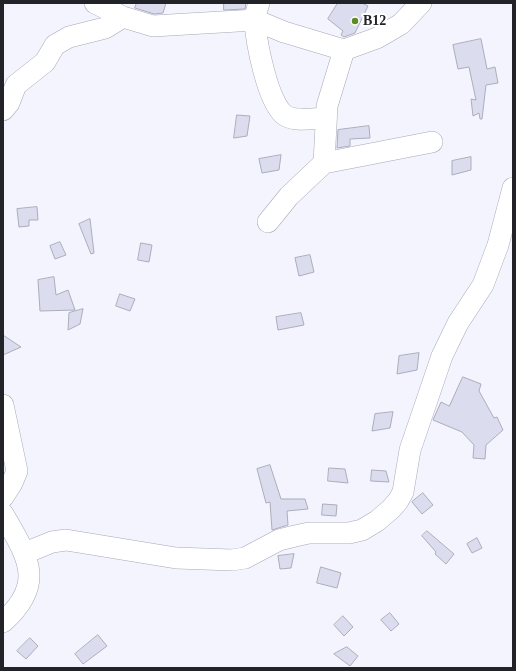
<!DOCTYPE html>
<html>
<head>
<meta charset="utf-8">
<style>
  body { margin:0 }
  #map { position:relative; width:516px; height:671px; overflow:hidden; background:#f3f4fe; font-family:Georgia,serif }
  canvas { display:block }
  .frame { position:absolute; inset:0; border:4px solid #222329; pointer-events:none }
</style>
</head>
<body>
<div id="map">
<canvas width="516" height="671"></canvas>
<div class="frame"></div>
</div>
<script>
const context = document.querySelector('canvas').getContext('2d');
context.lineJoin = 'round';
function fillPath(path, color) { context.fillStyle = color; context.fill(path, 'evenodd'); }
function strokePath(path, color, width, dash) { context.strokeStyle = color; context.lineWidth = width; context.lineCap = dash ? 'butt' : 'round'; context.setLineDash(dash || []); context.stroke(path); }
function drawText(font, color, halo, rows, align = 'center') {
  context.font = font + ' Georgia,serif'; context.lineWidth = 4; context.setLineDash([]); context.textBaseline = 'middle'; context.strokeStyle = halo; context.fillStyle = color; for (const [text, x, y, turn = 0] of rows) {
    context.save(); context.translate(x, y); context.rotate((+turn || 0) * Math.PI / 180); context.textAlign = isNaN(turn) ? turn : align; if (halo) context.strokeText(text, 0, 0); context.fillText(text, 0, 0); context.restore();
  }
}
const building = new Path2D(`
  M137 3H166L163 13 154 14 135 8Z
  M224 3H246L245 9 224 10Z
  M338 3H362L368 6 355 33 344 37 341 35 343 31 328 19Z
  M481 39 487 69 495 67 498 83 486 85 482 119H480L479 113 473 116 471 99 476 100 469 67 458 69 453 45Z
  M237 115 250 116 247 136 234 138Z
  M369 126 370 138 350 139V146L337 148 338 130Z
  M281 155 279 170 262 173 259 159Z
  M471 157V170L452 175V161Z
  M37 207 38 220H29V226L19 227 17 209Z
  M90 219 94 253 91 254 79 224Z
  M60 242 66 255 55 259 50 246Z
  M141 243 152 245 149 262 138 260Z
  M310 255 314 272 299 276 295 258Z
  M54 277 56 295 68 290 75 310 40 311 38 280Z
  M120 294 135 299 130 311 116 306Z
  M83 309 80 324 68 330 69 313Z
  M301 313 304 325 278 330 276 317Z
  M3 335 21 347 3 355Z
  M419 353 417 370 397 374 399 356Z
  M463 377 481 384 479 391 494 418 497 417 503 430 486 445 485 459 473 458 474 445 462 432 433 420 441 402 449 406Z
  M393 412 390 428 372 431 375 414Z
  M270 465 281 499H305L308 509 287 511 288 525 272 530 270 502 266 503 257 469Z
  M329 468 345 469 348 483 328 481Z
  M372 470 386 471 389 482 371 481Z
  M423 493 433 505 422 514 412 502Z
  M323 504 337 505 336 516 322 515Z
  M427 531 454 554 446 564 435 554 436 552 422 536Z
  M477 538 482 548 472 553 467 544Z
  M294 554 291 568 280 569 278 556Z
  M321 567 341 573 337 588 317 583Z
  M390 613 399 624 391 631 381 620Z
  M343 616 353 627 344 636 334 625Z
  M98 635 107 646 83 664 75 654Z
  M30 638 38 646 26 659 17 651Z
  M347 647 358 656 350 666 334 654Z`);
const minor = new Path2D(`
  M95 3 123 17 153 26 255 20 284 32 344 50 377 38 401 24 421 3
  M259 3C257 9 255 15 255 21 256 41 268 106 286 116 297 122 314 118 326 118
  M3 110 9 103 16 85 45 62 55 45 69 37 105 28 123 17
  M324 163 432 142
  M268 222 289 196 324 163 327 106 344 50
  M3 405 17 471 12 483 3 497
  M3 514C27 556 47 583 3 622
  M25 553 52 542 66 540 176 558 232 560 245 558 279 540 295 536 309 533H349L362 530 377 521 391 509 398 501 403 492 410 450 442 356 458 323 483 285 498 245 513 188`);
const markers = [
  [355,21,4,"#5c8c22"]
];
const poiNames = [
  ["B12",363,21]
];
fillPath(building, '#dbdced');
strokePath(building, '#abadbc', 1);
strokePath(minor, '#a6a8b7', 22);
strokePath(minor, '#fff', 21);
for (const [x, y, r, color] of markers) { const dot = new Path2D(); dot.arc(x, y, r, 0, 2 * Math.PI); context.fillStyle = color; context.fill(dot); strokePath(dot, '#fff', 1.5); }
drawText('bold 14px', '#222329', '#fff', poiNames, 'left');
</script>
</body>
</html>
